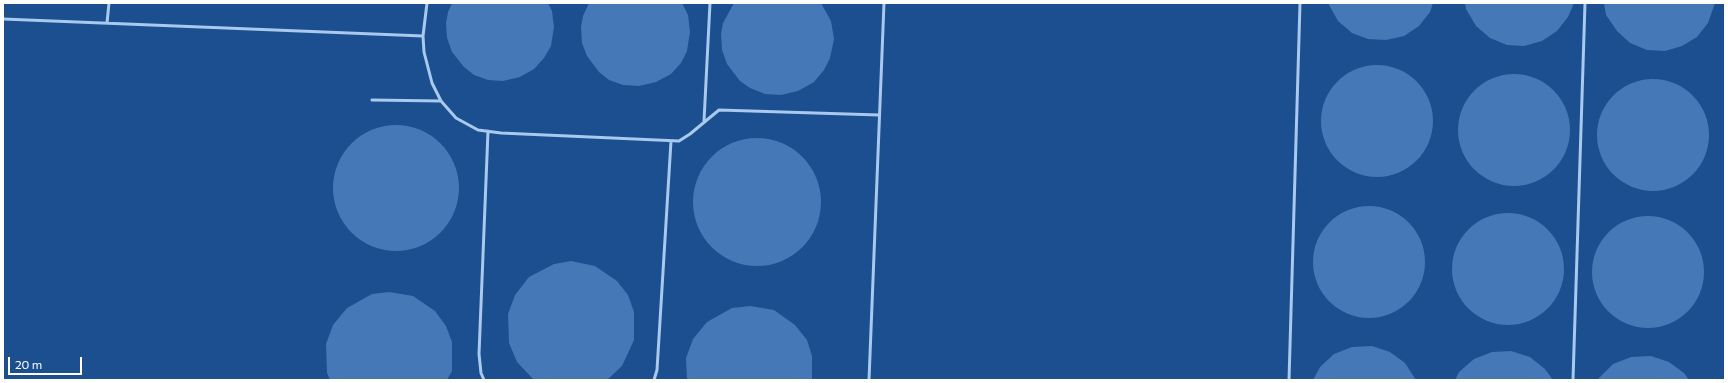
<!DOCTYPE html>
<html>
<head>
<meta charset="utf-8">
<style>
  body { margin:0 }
  #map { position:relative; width:1728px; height:383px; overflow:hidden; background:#1b4f8f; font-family:Commissioner,sans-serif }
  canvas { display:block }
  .frame { position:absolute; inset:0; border:4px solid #fff; pointer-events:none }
  .scale { position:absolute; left:8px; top:357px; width:74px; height:18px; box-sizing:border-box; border:2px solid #fff; border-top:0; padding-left:5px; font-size:12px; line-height:14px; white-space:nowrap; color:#fff; -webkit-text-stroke:3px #1b4f8f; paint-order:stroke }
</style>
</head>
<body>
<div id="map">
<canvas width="1728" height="383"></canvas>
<div class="frame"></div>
<div class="scale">20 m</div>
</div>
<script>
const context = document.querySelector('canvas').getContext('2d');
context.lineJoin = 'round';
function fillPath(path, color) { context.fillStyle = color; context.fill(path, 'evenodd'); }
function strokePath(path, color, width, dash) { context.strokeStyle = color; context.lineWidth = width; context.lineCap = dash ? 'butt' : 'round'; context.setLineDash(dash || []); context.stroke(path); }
const building = new Path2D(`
  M452 3H548L552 11 554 27 551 46 544 58 534 69 520 77 503 81 488 80 474 75 464 67 452 52 447 38 446 23 448 12Z
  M589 3H682L688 15 690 32 687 51 681 63 671 74 656 82 639 86 623 85 609 80 599 72 587 56 582 43 581 27 583 16Z
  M734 3H821L831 21 834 39 830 58 824 70 814 82 798 91 781 95 765 94 750 88 740 81 727 64 722 50 721 34 723 23Z
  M1328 3H1433L1430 12 1419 26 1404 36 1386 40 1368 39 1352 33 1338 21Z
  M1465 3H1574L1568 17 1557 31 1542 41 1524 46 1507 45 1490 38 1476 26 1466 9Z
  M1604 3H1715L1708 23 1697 37 1682 46 1665 51 1647 50 1630 43 1617 31 1606 15Z
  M1321 121a56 56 0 1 1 112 0a56 56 0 1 1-112 0Z
  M1458 130a56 56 0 1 1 112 0a56 56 0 1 1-112 0Z
  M1597 135a56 56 0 1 1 112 0a56 56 0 1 1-112 0Z
  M333 188a63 63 0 1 1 126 0a63 63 0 1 1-126 0Z
  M693 202a64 64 0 1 1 128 0a64 64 0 1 1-128 0Z
  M1313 262a56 56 0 1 1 112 0a56 56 0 1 1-112 0Z
  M1452 269a56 56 0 1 1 112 0a56 56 0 1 1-112 0Z
  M1592 272a56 56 0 1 1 112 0a56 56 0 1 1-112 0Z
  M571 261 595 266 617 281 628 295 634 312V340L622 366 607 380H537L533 379 517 362 509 343 508 314 515 295 529 277 554 264Z
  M389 292 413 296 435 311 446 326 452 342V371L447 380H330L327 373 326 344 333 325 347 308 372 294Z
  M750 306 774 310 795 325 807 340 812 356V380H687L686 358 693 339 707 322 732 308Z
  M1372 346 1390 352 1405 363 1416 380H1313L1320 367 1334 354 1352 347Z
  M1511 351 1530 357 1545 369 1553 380H1455L1459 372 1474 359 1492 352Z
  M1651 356 1669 362 1684 373 1689 380H1597L1613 364 1631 357Z`);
const service = new Path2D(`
  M427 3 423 36 424 52 432 83 441 101 456 118 478 130 501 133 679 141 690 134 719 110 879 115
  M3 19 423 36
  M107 23 109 3
  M372 100 441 101
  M704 121 710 3
  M484 380 481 373 479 354 488 131
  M654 380 657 370 671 141
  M869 380 884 3
  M1289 380 1300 3
  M1573 380 1585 3`);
fillPath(building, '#4478b7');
strokePath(service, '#a9c9ee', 3);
</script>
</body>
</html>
